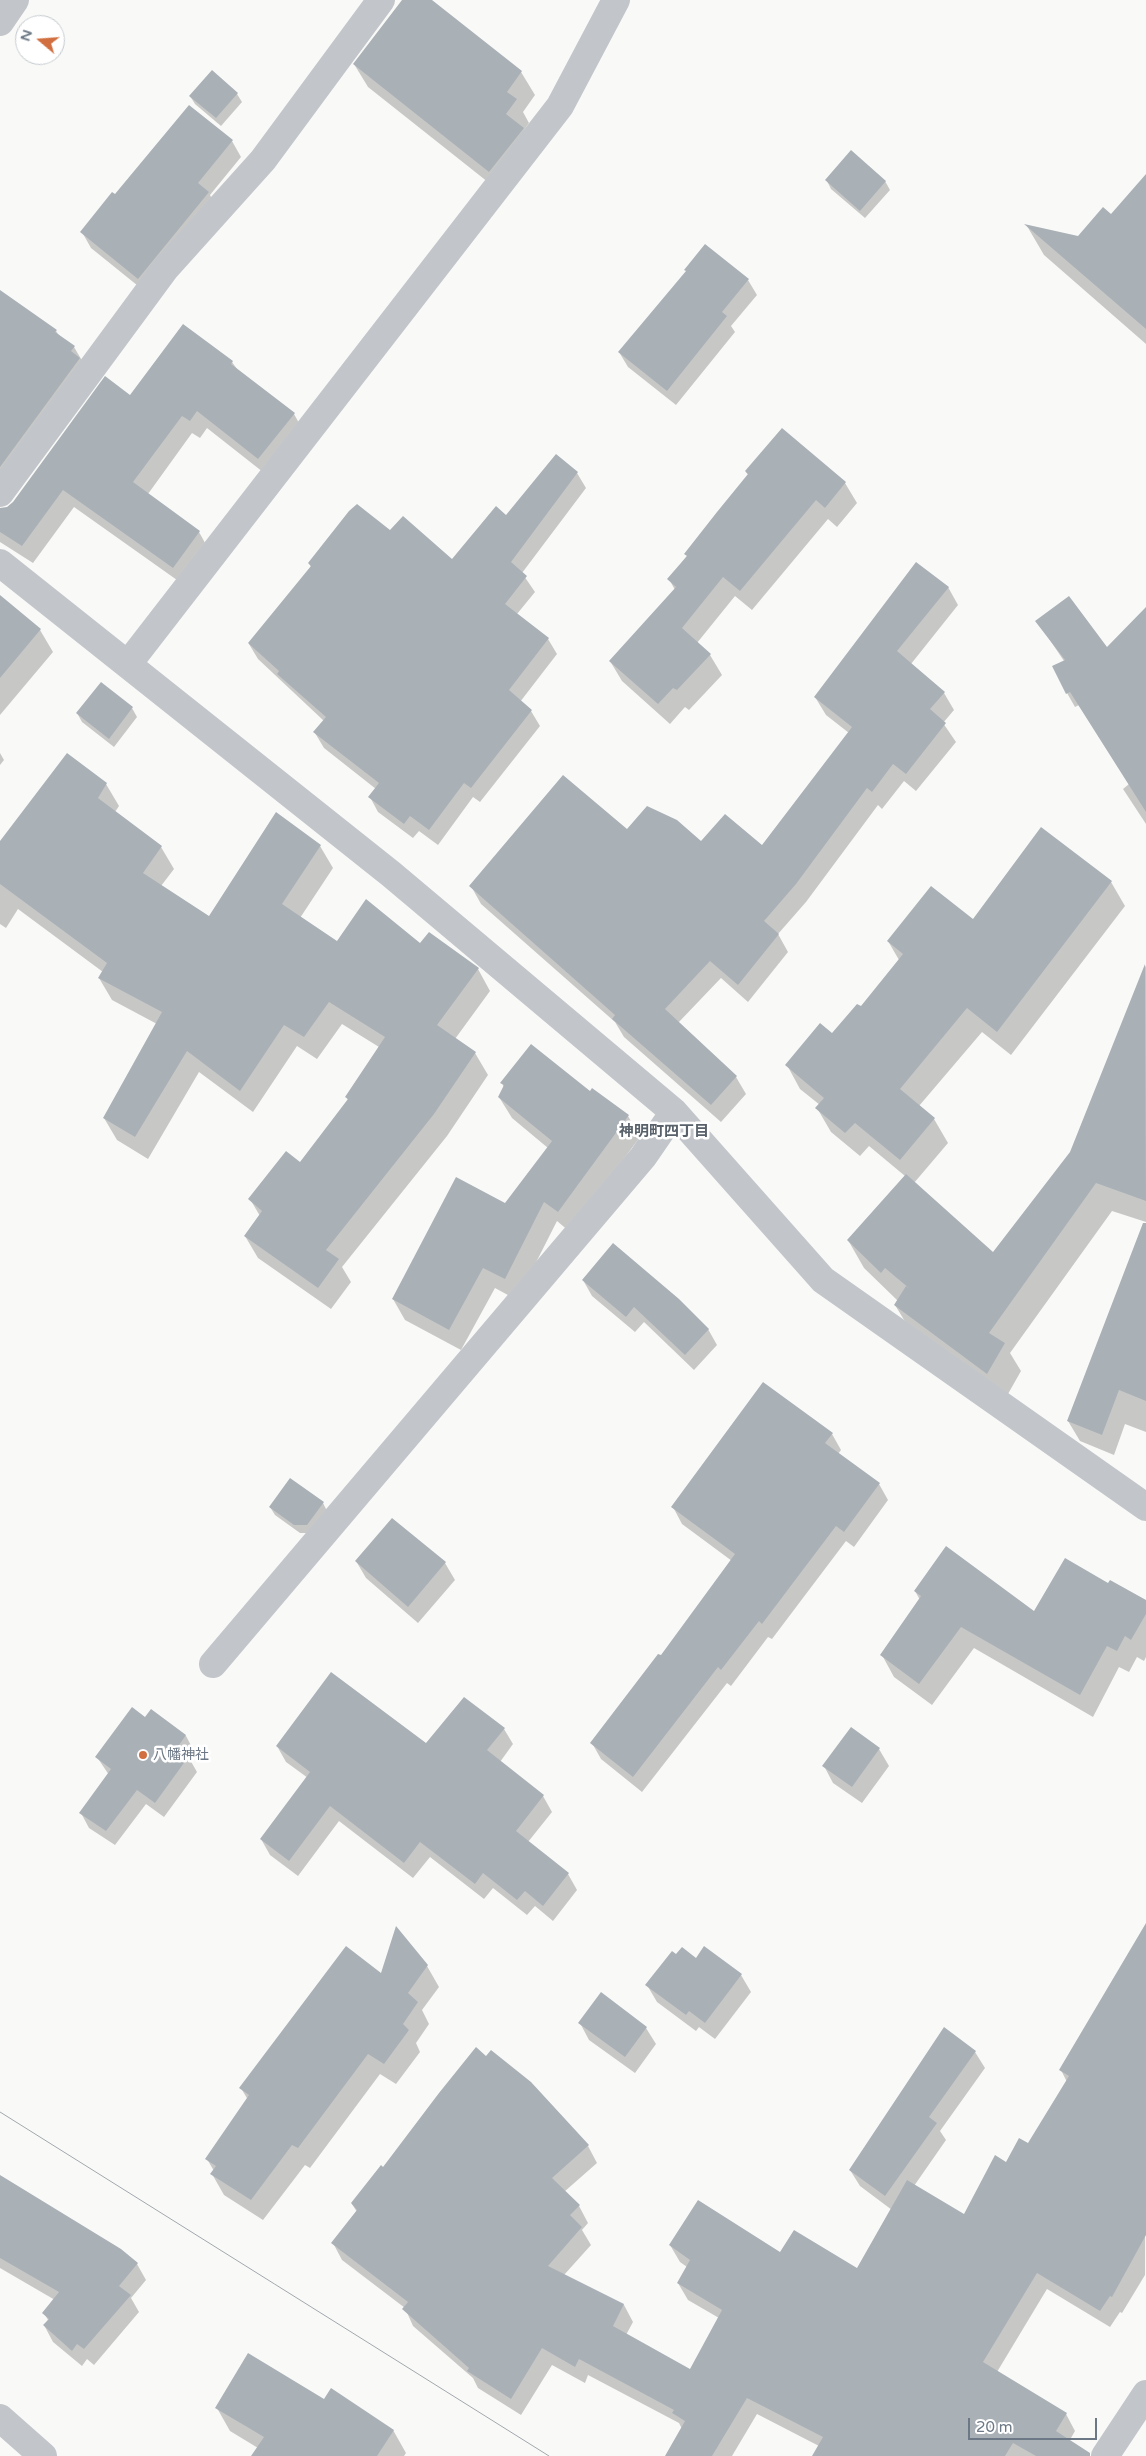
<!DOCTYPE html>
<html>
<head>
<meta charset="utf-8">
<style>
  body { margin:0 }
  #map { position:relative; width:1146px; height:2456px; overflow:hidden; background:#f9faf8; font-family:"Varela Round",sans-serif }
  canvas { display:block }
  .north { position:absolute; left:15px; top:15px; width:50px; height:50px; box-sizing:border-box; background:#fff; border:1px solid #c4c9ce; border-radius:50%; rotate:288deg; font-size:14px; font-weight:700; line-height:20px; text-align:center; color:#6c7885 }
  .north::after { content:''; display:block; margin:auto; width:18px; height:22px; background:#d16f40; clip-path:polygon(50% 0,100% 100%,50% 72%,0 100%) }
  .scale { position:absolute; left:968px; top:2418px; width:129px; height:22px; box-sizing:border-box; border:2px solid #6c7885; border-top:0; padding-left:6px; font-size:15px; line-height:18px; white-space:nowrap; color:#6c7885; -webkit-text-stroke:4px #fff; paint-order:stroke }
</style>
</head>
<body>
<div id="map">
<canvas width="1146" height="2456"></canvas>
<div class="north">N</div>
<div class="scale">20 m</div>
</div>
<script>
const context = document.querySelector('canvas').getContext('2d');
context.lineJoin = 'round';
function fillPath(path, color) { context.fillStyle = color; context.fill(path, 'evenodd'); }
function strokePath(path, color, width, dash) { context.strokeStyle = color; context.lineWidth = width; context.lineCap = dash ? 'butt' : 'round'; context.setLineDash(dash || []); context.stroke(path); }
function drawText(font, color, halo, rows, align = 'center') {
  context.font = font + ' "Varela Round","Noto Sans JP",sans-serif'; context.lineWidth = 5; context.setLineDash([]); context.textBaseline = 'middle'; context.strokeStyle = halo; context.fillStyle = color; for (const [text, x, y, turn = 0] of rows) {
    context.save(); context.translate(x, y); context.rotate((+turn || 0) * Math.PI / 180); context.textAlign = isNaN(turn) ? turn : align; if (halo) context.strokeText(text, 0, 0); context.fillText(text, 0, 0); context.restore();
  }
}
const shadow = new Path2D(`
  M403 0H430L521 72 535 95 523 112 529 123 524 130 536 151 503 194 368 87 354 64Z
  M212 72 237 94 242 102 221 126 195 104 190 96Z
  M232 141 241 157 210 195 217 209 148 294 91 248 82 232 115 196Z
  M1146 176V344L1044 255 1027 226 1078 238 1111 216Z
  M827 181H885L890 190 865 218 831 189Z
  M748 280 757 295 731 326 735 332 676 405 628 367 619 352Z
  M0 308 56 331 60 337 74 347 84 364 0 498Z
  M232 362 237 369 294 414 304 432 268 476 207 428 200 438 192 433 148 494 199 532 209 550 184 585 74 507 33 563 0 542V510L6 509 130 396Z
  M782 429 845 483 857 503 837 527 828 519 752 610 735 596 697 643 710 655 722 675 689 710 685 707 670 724 622 681 610 661 675 590 669 579 749 476 746 472Z
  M577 473 586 488 522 573 535 592 517 614 548 639 557 654 520 702 531 711 540 726 480 802 473 797 438 845 419 831 413 838 378 812 370 797 376 789 324 748 315 733 324 721 258 659 249 644 311 567 309 563 390 532 452 561 506 517Z
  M948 587 958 605 911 664 944 693 954 710 943 723 956 742 916 791 904 781 882 809 878 805 806 902 778 934 788 952 748 1002 721 978 678 1023 736 1077 746 1094 721 1122 624 1037 615 1022 481 904 471 886 628 830 701 842 762 847 849 733 826 715 815 697Z
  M0 600 40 630 53 652 0 715Z
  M1037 621 1107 649 1146 637V824L1123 789 1129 784 1079 705 1075 707 1067 693 1064 661Z
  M101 684 132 708 137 717 114 747 82 722 77 713Z
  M0 753 4 760 0 765Z
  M106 784 119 806 115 812 161 847 174 869 161 886 209 918 320 846 333 868 300 918 337 943 421 945 478 969 490 991 455 1039 475 1053 488 1075 447 1136 342 1267 351 1282 331 1309 258 1258 245 1236 260 1216 250 1199 300 1163 348 1100 346 1097 379 1047 342 1024 317 1059 297 1046 253 1112 199 1072 148 1159 117 1140 104 1118 157 1024 112 1000 99 978 103 972 18 909 6 928 0 924V843Z
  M1111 882 1125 906 1011 1055 982 1032 919 1106 934 1119 948 1143 914 1183 993 1254 1072 1153 1146 965V1222L1112 1211 1010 1353 1021 1371 1004 1401 912 1333 895 1305 898 1301 864 1268 848 1240 905 1176 869 1146 860 1156 831 1132 817 1108 820 1105 800 1089 787 1065 833 1034 861 1008 899 960 888 941 973 921Z
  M502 1083 590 1092 592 1090 628 1116 640 1137 570 1232 557 1221 517 1300 495 1288 461 1350 405 1320 393 1299 505 1205 548 1148 512 1118 499 1097 504 1088Z
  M1146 1276V1432L1125 1424 1114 1455 1080 1441 1068 1421Z
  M583 1280 708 1329 717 1345 694 1370 644 1322 635 1332 592 1296Z
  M832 1434 841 1450 838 1454 879 1484 888 1500 854 1547 846 1541 772 1639 768 1637 731 1686 727 1683 642 1792 601 1759 592 1743 661 1657 732 1561 682 1524 673 1507Z
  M323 1503 327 1511 312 1533H300L275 1515 270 1507Z
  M356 1561 445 1563 455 1580 418 1623 366 1578Z
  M1108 1585 1146 1602V1657L1144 1661 1137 1657 1129 1672 1119 1667 1093 1717 974 1648 932 1705 894 1677 882 1655 920 1600 915 1591 1034 1613Z
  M152 1711 186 1736 194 1751 189 1758 197 1772 164 1817 146 1804 115 1845 89 1828 81 1813 109 1775 97 1757 145 1718Z
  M504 1729 513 1744 500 1762 543 1796 552 1812 528 1842 568 1874 577 1890 553 1921 535 1906 527 1915 493 1888 484 1899 430 1857 413 1878 339 1821 298 1876 270 1855 261 1839 308 1778 286 1762 277 1746 426 1745Z
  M851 1729 879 1749 889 1766 862 1803 833 1783 824 1766Z
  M1146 1928 1145 2275 1122 2313 1120 2312 1110 2327 1047 2289 997 2372 1066 2414 1075 2431 1067 2445 1071 2456H813L819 2446 757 2414 732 2456H667L682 2429 679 2423 588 2375 585 2383 552 2365 521 2415 478 2388 473 2378 413 2326 405 2308 342 2260 333 2243 357 2212 352 2204 383 2169 588 2146 597 2163 564 2192 579 2206 588 2223 582 2230 591 2245 564 2275 624 2305 633 2322 626 2335 690 2370 719 2318 688 2300 678 2283 687 2267 680 2262 670 2245 781 2253 857 2270 892 2210 860 2186 850 2170 975 2052 985 2068 940 2131 946 2140 914 2186 964 2215 1007 2163 1028 2145 1067 2082 1061 2070Z
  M677 1956 696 1960 741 1975 751 1992 715 2039 699 2027 696 2031 657 2002 647 1985Z
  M427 1966 439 1987 422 2010 429 2024 416 2043 420 2052 396 2084 380 2074 310 2168 305 2165 263 2220 224 2195 212 2174 214 2171 207 2159 248 2100 241 2088 381 1975Z
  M580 2023 646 2028 656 2044 635 2073 589 2040Z
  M0 2176 137 2264 146 2280 131 2298 139 2312 94 2365 87 2359 82 2366 53 2342 44 2325 48 2320 44 2313 55 2300 0 2268Z
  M325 2401 393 2430 406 2453 404 2456H253L258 2448 230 2431 217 2408Z`);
const building = new Path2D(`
  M402 0H432L522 71 507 92 517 99 506 114 524 128 489 172 353 64Z
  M212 70 238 93 216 118 189 96Z
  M189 105 233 140 198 183 209 192 138 279 80 232 112 192 115 194Z
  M851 150 886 181 860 211 825 180Z
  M1146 174V329L1024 224 1078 236 1103 207 1111 214Z
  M705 244 749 279 722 312 727 316 667 391 618 352 686 271 684 270Z
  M0 290 57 330 55 332 75 346 71 351 80 358 0 467Z
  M183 324 233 361 231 364 295 413 258 459 197 411 190 421 182 416 133 482 200 531 173 568 63 490 22 546 0 532V508L7 507 13 502 105 376 130 395Z
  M782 428 846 482 825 508 816 500 740 591 723 577 682 628 711 654 677 690 673 688 658 704 609 661 676 587 667 579 687 556 684 554 717 512 748 474 745 471Z
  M556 454 578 472 511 562 527 576 505 604 549 638 509 690 532 710 471 788 464 783 429 830 410 816 404 824 368 797 379 783 313 732 326 717 277 674 279 671 248 643 311 566 308 563 349 511 357 504 390 530 403 516 452 559 496 506 506 515Z
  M916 562 949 587 897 651 945 692 930 709 946 723 906 774 893 764 872 792 867 788 796 884 764 921 779 934 738 985 710 961 665 1009 737 1076 711 1105 612 1019 615 1015 469 886 563 775 627 829 647 806 677 820 701 841 725 814 762 845 852 727 814 697Z
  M0 595 41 629 0 678Z
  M1069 596 1107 647 1146 607V812L1070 692 1066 694 1052 666 1065 660 1035 621Z
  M101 682 133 707 109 739 76 713Z
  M67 753 107 783 98 798 162 846 143 873 209 916 276 812 321 845 282 904 337 941 366 899 420 943 429 932 479 968 437 1025 476 1052 434 1114 326 1250 339 1259 318 1288 244 1236 262 1211 248 1199 286 1151 300 1162 348 1099 345 1097 385 1037 329 1002 304 1037 284 1025 240 1091 187 1051 135 1137 103 1118 162 1012 98 978 107 963 0 884V841Z
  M1041 827 1112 881 997 1032 967 1008 900 1089 935 1118 900 1160 855 1123 845 1133 815 1108 824 1098 785 1065 820 1023 832 1033 857 1004 861 1006 903 954 887 941 931 886 973 919Z
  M1145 964 1146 1201 1096 1183 989 1333 1005 1343 987 1374 894 1305 906 1286 910 1289 885 1268 881 1273 847 1240 906 1174 993 1252 1070 1152Z
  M531 1044 590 1091 592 1088 629 1115 558 1212 544 1202 505 1279 483 1268 449 1330 392 1299 456 1177 505 1203 552 1141 498 1097 504 1085 500 1083Z
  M1143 1223H1146V1401L1119 1390 1102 1435 1067 1421Z
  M613 1243 679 1299 709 1329 685 1355 634 1307 626 1317 582 1280Z
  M763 1382 833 1433 825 1443 880 1483 844 1532 836 1526 762 1624 759 1621 721 1670 718 1667 633 1777 590 1743 658 1654 661 1655 735 1554 671 1507Z
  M290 1478 324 1502 307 1525H294L269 1507Z
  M392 1518 446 1562 408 1607 355 1561Z
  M946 1546 1034 1611 1065 1558 1108 1583 1110 1580 1146 1600V1614L1131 1640 1125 1636 1117 1651 1107 1646 1080 1695 961 1627 919 1684 880 1655 921 1596 914 1591Z
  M331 1672 426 1743 464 1697 505 1728 487 1750 544 1795 516 1831 569 1873 543 1906 525 1891 517 1900 483 1873 475 1884 420 1842 404 1863 330 1806 289 1861 260 1839 310 1772 276 1746Z
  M132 1707 145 1717 151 1709 186 1735 177 1748 189 1756 155 1803 137 1790 106 1831 79 1813 111 1769 95 1757Z
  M851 1727 880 1748 852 1787 822 1766Z
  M1146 1923V2235L1112 2297 1110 2296 1100 2311 1037 2273 983 2362 1067 2413 1056 2431 1090 2453V2456H1036L1013 2443 1005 2456H812L823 2437 747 2398 712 2456H665L685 2421 672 2413 674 2410 579 2359 575 2367 542 2348 511 2399 467 2371 469 2368 402 2309 408 2302 331 2243 357 2210 351 2203 381 2165 383 2167 439 2093 476 2047 486 2056 491 2050 531 2082 589 2145 552 2178 580 2205 570 2215 582 2227 548 2266 624 2304 613 2326 690 2369 722 2310 677 2283 690 2260 669 2245 698 2200 780 2252 794 2230 857 2268 907 2180 964 2214 995 2155 1006 2162 1019 2138 1028 2143 1069 2076 1059 2070Z
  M396 1926 428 1965 408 1993 418 2002 403 2024 409 2030 384 2064 368 2054 298 2148 292 2145 251 2200 210 2174 216 2166 205 2159 249 2095 239 2088 346 1946 381 1973Z
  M704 1946 742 1974 705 2023 689 2011 686 2015 645 1985 672 1951 676 1954 682 1947 696 1958Z
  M601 1992 647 2027 625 2057 578 2023Z
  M944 2027 976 2051 929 2117 937 2123 885 2196 849 2170Z
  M0 2175 121 2249 138 2263 119 2286 131 2295 84 2349 77 2344 72 2351 43 2325 49 2319 42 2313 59 2292 0 2258Z
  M248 2353 324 2399 331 2388 394 2430 377 2456H251L264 2437 215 2408Z`);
const minor = new Path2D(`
  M0 22 15 0
  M0 493 165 269 263 160 381 0
  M0 563 391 874 674 1112 823 1280 1146 1507
  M128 664 560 106 616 0
  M213 1664 643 1157 674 1112
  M0 2418 43 2456
  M1105 2456 1146 2394`);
const tram = new Path2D(`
  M0 2112 549 2456`);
const markers = [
  [143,1755,5,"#d16f40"]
];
const poiNames = [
  ["八幡神社",153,1755]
];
const neighbourhoodNames = [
  ["神明町四丁目",664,1132]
];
fillPath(shadow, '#0003');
fillPath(building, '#a9b0b6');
strokePath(minor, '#c2c5c9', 28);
strokePath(tram, '#a2a7ad', 1);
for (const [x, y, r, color] of markers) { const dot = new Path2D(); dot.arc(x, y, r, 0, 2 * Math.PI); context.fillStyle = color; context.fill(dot); strokePath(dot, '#fff', 2); }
drawText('14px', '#6c7885', '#fff', poiNames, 'left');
drawText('bold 15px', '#59626b', '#fff', neighbourhoodNames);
</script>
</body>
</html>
